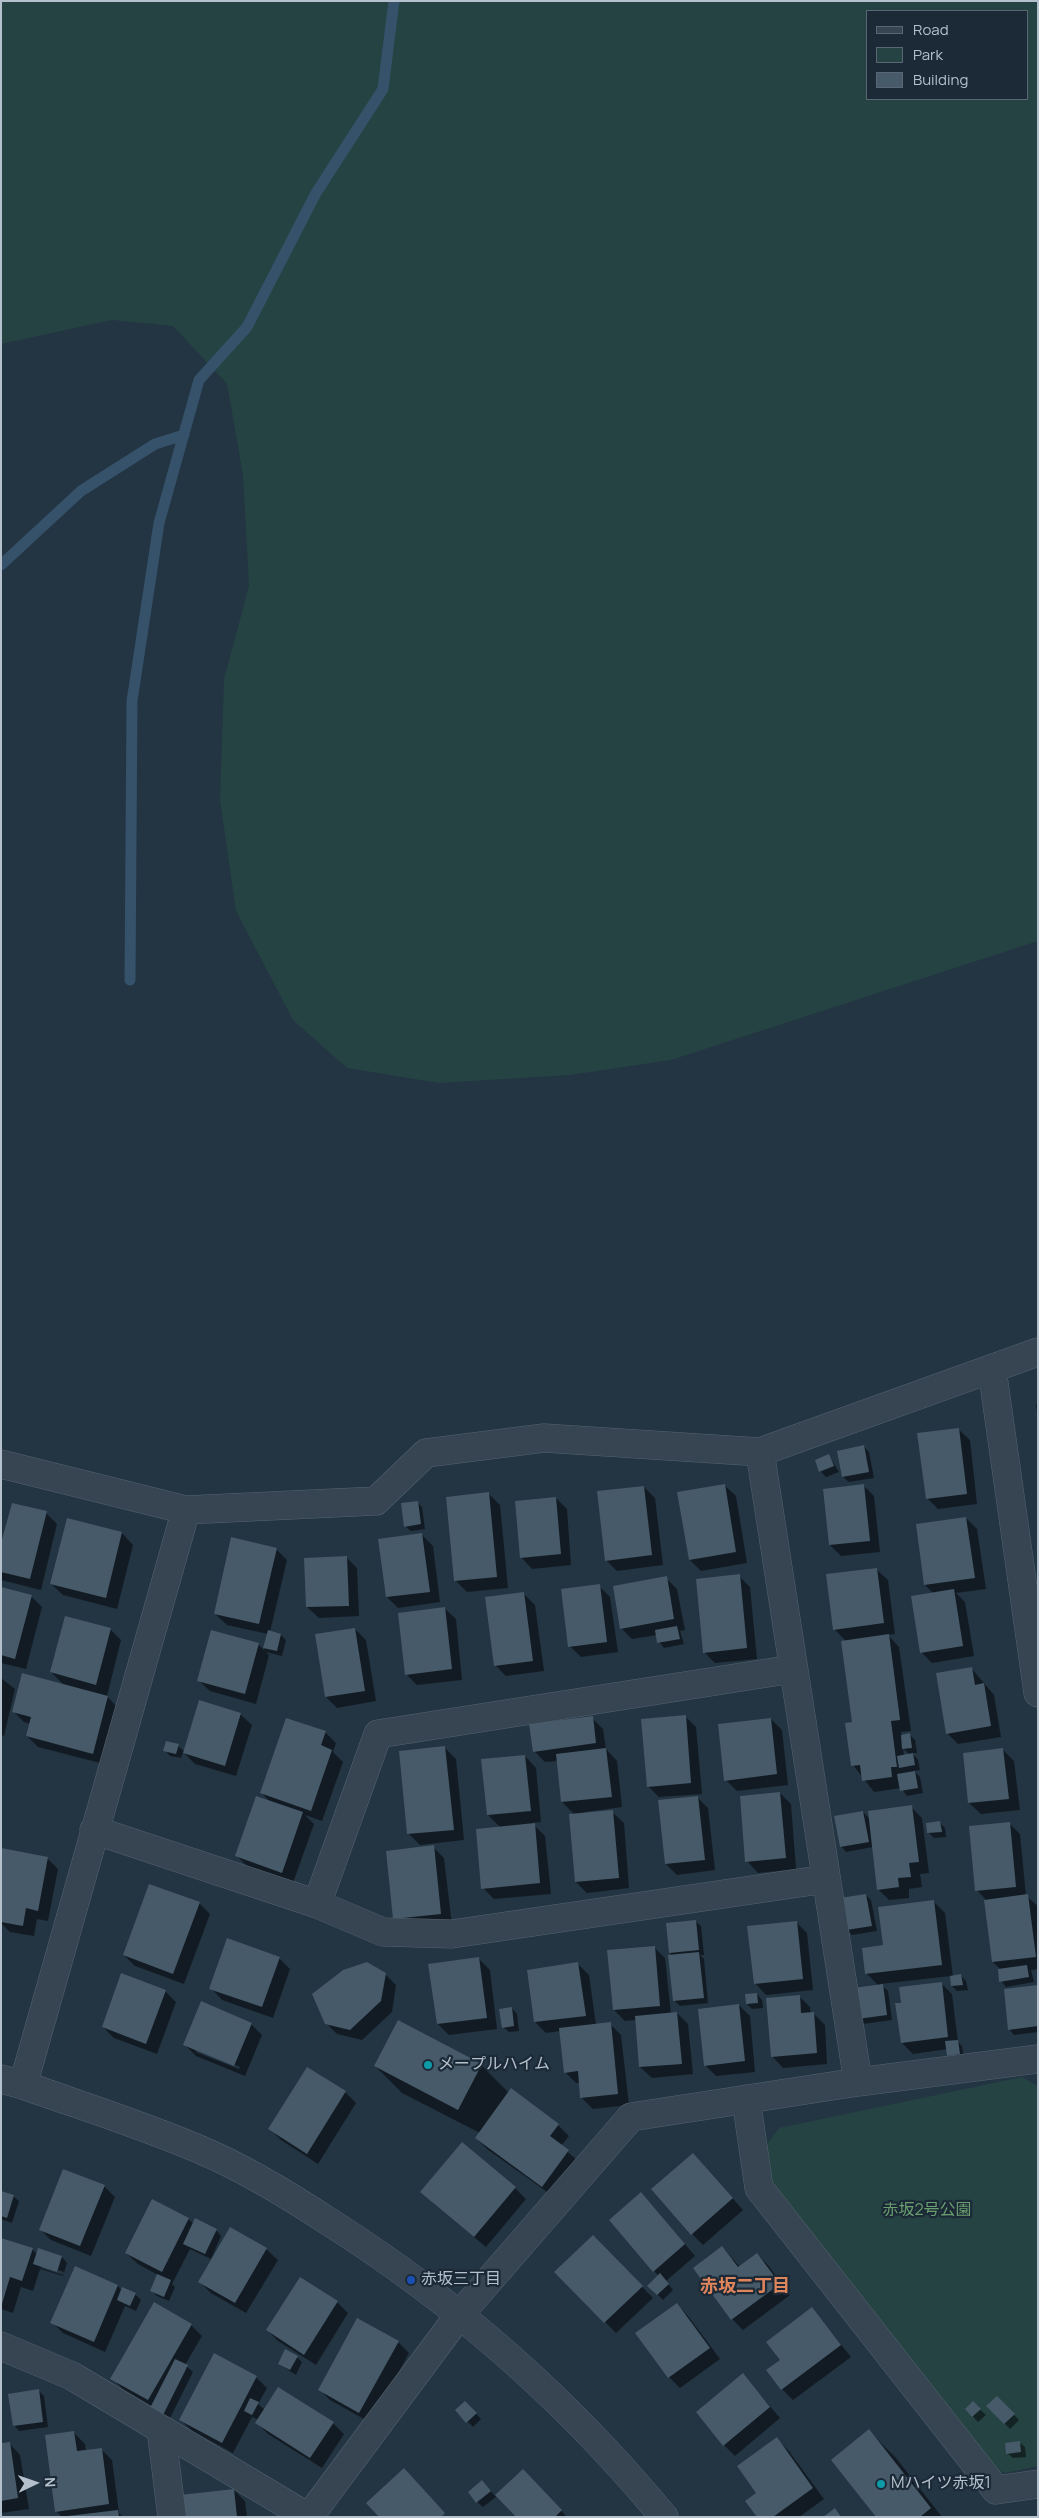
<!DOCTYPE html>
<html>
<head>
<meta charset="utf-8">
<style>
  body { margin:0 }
  #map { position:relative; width:1039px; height:2518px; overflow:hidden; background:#233442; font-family:Manrope,sans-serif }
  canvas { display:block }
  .frame { position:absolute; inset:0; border:2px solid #b4c0cc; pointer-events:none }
  .legend { position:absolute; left:866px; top:10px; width:162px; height:90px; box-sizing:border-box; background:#1c2a37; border:1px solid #596673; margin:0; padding:6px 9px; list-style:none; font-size:15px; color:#b4c0cc }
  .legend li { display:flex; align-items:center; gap:10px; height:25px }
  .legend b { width:25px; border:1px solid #596673 }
  .north { position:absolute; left:10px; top:2458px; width:50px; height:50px; -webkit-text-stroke:4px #1c2a37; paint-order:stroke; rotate:87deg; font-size:14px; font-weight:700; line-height:20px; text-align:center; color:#b4c0cc }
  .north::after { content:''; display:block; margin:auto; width:18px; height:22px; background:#b4c0cc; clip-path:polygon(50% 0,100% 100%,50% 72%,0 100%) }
</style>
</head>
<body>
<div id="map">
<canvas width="1039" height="2518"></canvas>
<div class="frame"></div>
<ul class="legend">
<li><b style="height:6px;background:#374552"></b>Road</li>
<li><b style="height:14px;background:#254343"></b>Park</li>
<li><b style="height:14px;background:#475a69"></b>Building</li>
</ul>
<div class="north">N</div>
</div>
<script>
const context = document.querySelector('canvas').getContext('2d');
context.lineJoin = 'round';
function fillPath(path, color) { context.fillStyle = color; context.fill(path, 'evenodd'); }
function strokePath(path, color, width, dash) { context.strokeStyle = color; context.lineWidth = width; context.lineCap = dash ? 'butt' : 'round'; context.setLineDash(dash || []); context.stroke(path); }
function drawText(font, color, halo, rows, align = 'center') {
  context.font = font + ' Manrope,"Noto Sans JP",sans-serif'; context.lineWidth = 4.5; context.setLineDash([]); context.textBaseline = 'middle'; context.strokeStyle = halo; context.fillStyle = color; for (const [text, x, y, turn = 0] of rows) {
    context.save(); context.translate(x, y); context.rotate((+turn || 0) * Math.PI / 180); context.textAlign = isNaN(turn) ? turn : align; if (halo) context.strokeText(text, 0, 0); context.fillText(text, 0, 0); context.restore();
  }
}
const green = new Path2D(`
  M1 1H1038V941L671 1060 570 1075 439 1083 347 1068 293 1020 236 911 220 800 224 679 249 586 243 475 227 384 173 326 112 320 1 344ZM868 11H1028V99H868Z
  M1022 2077 1038 2086V2466L1005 2473 988 2466 770 2191 765 2147 779 2128Z`);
const shadow = new Path2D(`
  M1038 1403V1420L1036 1404Z
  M958 1429 970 1440 977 1504 938 1509 927 1498Z
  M864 1447 869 1452 874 1478 849 1482 843 1477 839 1452Z
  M829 1456 839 1472 826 1477 820 1471Z
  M724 1485 736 1496 747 1563 701 1571 690 1560Z
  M863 1485 874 1496 880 1552 841 1556 830 1545Z
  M644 1487 655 1498 663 1565 617 1571 606 1560Z
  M489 1494 500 1505 508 1588 467 1592 456 1581Z
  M556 1498 567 1509 571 1565 532 1569 521 1557Z
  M417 1502 422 1507 425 1529 411 1531 405 1526Z
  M46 1513 57 1524 41 1590 1 1580V1545Z
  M966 1518 977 1529 986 1589 956 1593 965 1602 974 1656 932 1663 921 1652 934 1594 925 1585 917 1525Z
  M67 1520 122 1533 133 1545 117 1609 63 1595 51 1584Z
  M422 1535 433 1546 440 1602 398 1608 387 1597 379 1540Z
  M276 1549 287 1560 270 1632 281 1635 286 1640 282 1656 266 1652 269 1655 256 1704 210 1691 198 1680 258 1644 264 1650 268 1634 227 1625 215 1614Z
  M346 1557 357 1568 359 1616 319 1618 307 1607Z
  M876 1569 888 1580 895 1634 888 1635 899 1647 911 1731 901 1732 902 1736 910 1735 915 1740 917 1753H912L918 1760 920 1770 914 1771 920 1777 923 1793 907 1796 901 1788 874 1792 853 1765 854 1723 846 1641 835 1630ZM903 1748 910 1755 904 1756Z
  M739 1576 750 1587 757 1659 715 1663 704 1652Z
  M666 1578 677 1589 685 1630 680 1631 684 1644 664 1648 659 1642 657 1635 632 1639 621 1628Z
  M599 1586 610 1597 618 1652 581 1657 570 1646Z
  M1 1588 31 1596 42 1607 26 1669 1 1663Z
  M524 1594 535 1605 544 1671 506 1676 495 1665Z
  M444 1608 456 1619 462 1680 417 1685 406 1674Z
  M110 1629 121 1640 107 1696 118 1708 104 1764 38 1747 27 1736 31 1724 24 1722 13 1711 65 1686 51 1672Z
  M355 1629 366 1640 376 1701 337 1708 326 1697Z
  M972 1669 994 1695 1001 1737 958 1744 947 1733Z
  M1 1678 15 1689 4 1736 1 1735Z
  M240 1714 252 1725 236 1776 195 1764 183 1752 181 1758 170 1756 165 1750 178 1746 185 1752Z
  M685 1716 696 1727 702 1794 659 1797 648 1786Z
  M592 1718 603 1729 606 1749 617 1761 622 1807 585 1812V1814L612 1812 624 1823 629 1888 587 1893 576 1882 575 1815 562 1802 558 1761 545 1762 534 1751Z
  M771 1719 782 1730 788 1785 737 1791 726 1780Z
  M325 1732 336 1743 333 1752 343 1762 322 1821 305 1815 314 1824 293 1883 248 1867 237 1856 270 1802 262 1793Z
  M445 1748 456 1759 464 1840 420 1845 409 1834Z
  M1003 1750 1014 1761 1020 1810 981 1814 969 1803Z
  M525 1756 536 1768 541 1822 532 1823 545 1836 551 1894 494 1899 483 1888 501 1828 488 1815Z
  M780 1793 791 1804 796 1869 758 1873 747 1861Z
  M697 1797 708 1808 715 1870 677 1875 666 1864Z
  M911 1807 922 1818 929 1873 920 1874 922 1887 909 1889V1898L889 1900 878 1889 873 1847 846 1852 841 1846 863 1812 870 1819Z
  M940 1823 945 1828 946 1837 934 1838 929 1833Z
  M1009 1823 1020 1834 1026 1896 1038 1906V1969L1031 1970 1034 1982 1006 1987 1001 1981V1970L993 1962 985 1899 977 1890Z
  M433 1847 444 1858 452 1925 394 1919Z
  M1 1849 47 1858 58 1869 48 1921 37 1919 34 1936 10 1932 1 1923Z
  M866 1895 871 1900 877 1931 852 1935 847 1930Z
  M934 1902 945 1913 953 1977 961 1976 966 1981 968 1990 957 1991 952 1986 951 1976 880 1984 888 1991 892 2020 863 2024 858 2019 879 1986 866 1973 884 1947Z
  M199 1903 210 1914 184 1984 135 1966 124 1955Z
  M695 1921 701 1926 704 1955H700L704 1959 708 2003 680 2006 674 2000 673 1956 670 1953Z
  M796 1922 807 1933 813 1990 766 1995 755 1983Z
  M654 1947 665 1958 671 2014 677 2013 688 2024 693 2074 652 2078 640 2067 636 2020 625 2021 614 2010Z
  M279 1958 290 1969 273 2018 222 2000 211 1988Z
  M479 1959 490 1970 497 2029 449 2035 438 2024Z
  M578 1964 589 1975 596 2025 610 2024 621 2035 629 2105 593 2109 582 2098 580 2083H576L565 2072 560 2031 546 2033 535 2022Z
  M385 1974 396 1985 392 2012 362 2040 337 2034 326 2023Z
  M941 1983 952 1994 958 2042 962 2046 964 2059 954 2061 949 2055 948 2049 913 2054 902 2043V2004Z
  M1038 1986V2032L1014 2035 1009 2029Z
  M165 1991 176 2002 157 2054 114 2038 103 2027Z
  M757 1994 762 2000 763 2008 752 2009 747 2004Z
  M799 1996 810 2007 811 2014H814L825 2025 827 2064 783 2068 772 2056Z
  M739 2005 750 2016 755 2072 716 2076 705 2065Z
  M512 2008 517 2014 519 2031 509 2032 503 2027Z
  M251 2024 262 2035 245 2076 196 2056 185 2045ZM196 2049 240 2067 239 2069 196 2052Z
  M481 2065 509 2093 558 2125 569 2136 561 2146 579 2162 554 2197 487 2149 476 2138 480 2133 402 2093 375 2066Z
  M345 2092 356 2103 318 2164 281 2140 270 2129Z
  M693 2154 743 2210 703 2245 692 2234Z
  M104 2186 115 2197 91 2256 51 2240 40 2229Z
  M515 2188 526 2199 486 2247 433 2203Z
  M1 2192 13 2196 19 2201 12 2223 1 2219Z
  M652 2205 695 2256 666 2281 673 2290 663 2300 649 2286 659 2276 654 2271Z
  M188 2219 194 2224 216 2230 221 2236 211 2259 190 2249 172 2284 175 2287 169 2301 157 2296 152 2291 158 2275 138 2264 126 2253Z
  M231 2228 266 2249 278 2260 246 2313 211 2293 200 2282Z
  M593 2237 653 2298 616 2333 556 2272Z
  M1 2240 32 2249 37 2254 62 2257 67 2263 63 2276 40 2269 33 2291 21 2287 13 2313 1 2309ZM41 2265 64 2272 63 2275 41 2268Z
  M722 2247 740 2267 757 2254 768 2265 790 2295 743 2330 732 2319Z
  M76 2268 118 2286 122 2291 135 2294 141 2300 136 2311 125 2306 105 2352 63 2333 52 2322Z
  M337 2302 348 2313 316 2365 278 2341 267 2330Z
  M677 2304 688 2316 720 2359 680 2388 669 2377Z
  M812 2309 851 2357 793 2400 782 2389 781 2360Z
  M191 2325 202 2336 185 2365 193 2372 168 2422 152 2406 123 2389 112 2378Z
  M398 2342 409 2353 371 2423 330 2400 319 2389Z
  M297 2357 302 2362 296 2375 279 2364Z
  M743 2375 780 2418 735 2456 724 2445Z
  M256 2377 267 2388 258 2404 265 2410 333 2423 344 2434 322 2468 268 2434 257 2423 259 2420 252 2417 233 2453 191 2430 180 2419Z
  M39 2391 44 2396 48 2427 19 2431 14 2425Z
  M997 2398 1019 2420 1010 2429 988 2406Z
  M465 2402 481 2419 473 2427 457 2410Z
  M973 2403 986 2415 978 2422 966 2409Z
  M869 2431 896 2458 942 2517H877Z
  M73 2432 85 2444 86 2451 101 2449 112 2460 119 2513 123 2517H62L56 2511Z
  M777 2439 788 2450 824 2499 799 2517H758V2493Z
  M1019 2442 1025 2447 1026 2457 1013 2458 1007 2453Z
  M9 2443 20 2455 29 2509 1 2513V2445Z
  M534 2482 567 2517H518Z
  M487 2487 496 2497 483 2507 477 2502Z
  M234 2490 245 2501 247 2517H184Z`);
const stream = new Path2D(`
  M1 565 81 491 155 444 184 435
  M130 980 132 701 159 523 199 380 247 327 316 193 383 89 394 1`);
const building = new Path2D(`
  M959 1428 967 1494 926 1499 917 1433Z
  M864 1445 869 1472 842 1477 837 1451Z
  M829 1454 834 1466 819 1472 815 1460Z
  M725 1484 736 1552 689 1560 677 1492Z
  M864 1484 870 1541 829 1545 823 1489Z
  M644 1486 652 1555 605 1561 597 1491Z
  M489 1492 497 1577 454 1581 446 1497Z
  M556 1497 561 1554 520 1558 515 1501Z
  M418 1501 421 1524 404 1527 401 1503Z
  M12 1503 47 1511 30 1579 1 1572V1543Z
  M966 1517 975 1578 924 1585 916 1524Z
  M67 1518 122 1532 106 1598 50 1584Z
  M422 1533 430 1592 386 1597 378 1539Z
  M231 1537 277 1548 259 1624 214 1614Z
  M347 1556 349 1606 306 1607 304 1558Z
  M877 1568 884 1623 833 1630 826 1574Z
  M740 1574 747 1648 703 1653 696 1579Z
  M667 1576 674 1619 620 1629 613 1586Z
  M600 1584 607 1642 568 1647 561 1589Z
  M1 1587 32 1595 15 1659 1 1655Z
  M954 1589 963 1646 920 1653 911 1596Z
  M524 1592 533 1661 494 1666 485 1597Z
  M445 1607 452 1669 405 1675 398 1613Z
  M65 1616 111 1628 96 1685 50 1672Z
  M677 1626 680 1639 657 1643 655 1630Z
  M355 1628 365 1691 325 1697 315 1634Z
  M211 1630 259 1643 245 1694 197 1681Z
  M268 1630 281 1634 277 1651 263 1648Z
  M889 1634 900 1720 891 1721 897 1767H891L892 1777 862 1781 860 1765 851 1766 845 1723 852 1722 841 1641Z
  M972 1667 975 1685 984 1683 991 1726 946 1734 936 1673Z
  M22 1673 108 1696 93 1754 26 1736 31 1717 12 1712Z
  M199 1700 241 1713 225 1766 183 1753Z
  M686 1715 691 1783 647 1787 641 1719Z
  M593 1716 596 1743 533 1752 529 1724Z
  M286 1718 326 1731 321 1745 332 1750 311 1811 260 1793Z
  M771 1718 777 1774 724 1781 718 1724Z
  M910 1733 912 1748 902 1749 901 1735Z
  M166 1741 179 1744 176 1754 163 1751Z
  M445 1746 454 1830 407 1834 399 1751Z
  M606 1748 612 1797 561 1802 556 1754Z
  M1003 1748 1009 1799 968 1803 963 1753Z
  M913 1753 915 1765 899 1768 897 1756Z
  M525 1755 531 1811 487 1815 481 1759Z
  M915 1771 918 1788 900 1791 897 1774Z
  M780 1792 786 1858 745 1862 740 1796Z
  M256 1796 303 1812 282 1873 235 1856Z
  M698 1796 705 1860 665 1864 658 1800Z
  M912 1805 919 1862 909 1863 911 1877 898 1878 899 1887 877 1890 868 1811Z
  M613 1810 619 1878 575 1882 569 1814Z
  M863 1811 869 1842 840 1847 834 1816Z
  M940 1821 942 1832 927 1833 926 1823Z
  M1010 1822 1016 1887 975 1891 969 1826Z
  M535 1823 540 1883 481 1889 476 1829Z
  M434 1845 441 1914 393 1919 386 1851Z
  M1 1848 48 1857 38 1911 26 1908 23 1926 1 1922Z
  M149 1884 200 1902 173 1974 123 1955Z
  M866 1894 872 1926 846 1930 840 1898Z
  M1028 1894 1036 1957 992 1962 984 1900Z
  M934 1900 942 1965 865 1974 862 1948 883 1945 878 1907Z
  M696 1920 699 1950 669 1953 666 1923Z
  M797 1921 803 1979 754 1984 747 1926Z
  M227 1938 280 1957 262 2007 209 1989Z
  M655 1946 660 2006 613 2010 607 1950Z
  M699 1952 704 1998 673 2001 668 1955Z
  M479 1957 487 2018 437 2024 428 1964Z
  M367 1962 386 1973 381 2001 350 2030 325 2024 312 1994 343 1970Z
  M578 1962 586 2016 534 2022 527 1970Z
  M1027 1965 1029 1977 999 1982 998 1969Z
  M121 1973 166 1990 146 2044 102 2027Z
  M961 1974 963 1985 951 1986 950 1976Z
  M942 1982 948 2037 901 2043 895 2003H901L899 1987Z
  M883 1984 887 2015 857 2019 853 1988Z
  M1038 1985V2026L1008 2030 1004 1989Z
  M757 1993 758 2003 746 2004 745 1994Z
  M800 1995 801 2013 814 2012 817 2053 771 2057 766 1998Z
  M201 2001 252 2023 234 2066 183 2045Z
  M739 2004 745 2061 704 2066 698 2009Z
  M512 2007 514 2026 502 2028 499 2009Z
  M677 2012 682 2064 639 2067 635 2016Z
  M398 2020 482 2064 458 2110 374 2066Z
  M611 2022 618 2094 580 2098 578 2071 564 2073 559 2028Z
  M958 2040 960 2054 947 2056 945 2041Z
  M307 2067 346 2091 307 2154 268 2129Z
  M511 2088 559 2124 550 2136 569 2150 542 2187 475 2138Z
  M462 2142 516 2187 474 2237 420 2192Z
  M693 2153 733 2198 691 2235 651 2189Z
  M63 2169 105 2185 80 2246 39 2230Z
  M1 2191 14 2195 7 2218 1 2216Z
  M641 2192 685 2244 653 2272 609 2220Z
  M152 2199 189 2218 162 2272 125 2253Z
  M195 2218 217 2229 205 2254 183 2244Z
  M230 2227 267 2248 235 2303 198 2282Z
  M593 2235 643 2286 604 2323 554 2272Z
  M1 2238 33 2248 22 2281 10 2277 2 2304Z
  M722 2246 738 2267 757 2253 780 2284 731 2320 693 2268Z
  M38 2248 62 2256 57 2272 33 2264Z
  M75 2266 118 2285 94 2342 50 2323Z
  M660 2273 669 2284 657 2295 647 2286Z
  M157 2274 171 2280 164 2297 150 2291Z
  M300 2277 338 2301 304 2355 266 2330Z
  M122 2287 136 2293 130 2306 117 2300Z
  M154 2302 192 2324 148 2400 110 2379Z
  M677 2303 710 2348 668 2378 635 2333Z
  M812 2307 841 2345 781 2390 766 2370 780 2360 766 2342Z
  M357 2318 399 2341 359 2413 318 2390Z
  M285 2349 298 2356 290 2370 278 2364Z
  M214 2353 257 2376 222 2443 179 2420Z
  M175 2359 188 2365 162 2417 149 2410Z
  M743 2373 770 2407 723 2446 696 2412Z
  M278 2387 334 2422 310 2458 255 2423Z
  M39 2389 43 2422 13 2426 8 2394Z
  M997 2396 1015 2414 1004 2424 986 2406Z
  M250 2398 259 2402 252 2415 244 2411Z
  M465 2401 477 2413 466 2423 455 2410Z
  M973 2401 981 2409 972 2417 965 2409Z
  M869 2429 931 2508 920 2517H876L831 2460Z
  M74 2431 77 2451 102 2448 109 2504 55 2512 45 2435Z
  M777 2437 813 2488 773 2517H757L745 2501 756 2493 737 2466Z
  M1020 2441 1021 2452 1006 2454 1005 2443Z
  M10 2442 18 2498 1 2501V2443Z
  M404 2468 445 2513 441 2517H379L366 2503Z
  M523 2469 562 2510 555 2517H516L495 2495Z
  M482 2480 491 2491 476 2503 468 2492Z
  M234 2489 237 2517H182L180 2495Z
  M835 2508 841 2517H823Z
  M118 2510 119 2517H69L68 2516Z`);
const minor = new Path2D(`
  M992 1369 1038 1693
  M760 1452 858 2082
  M1 1464 186 1510 376 1501 426 1453 544 1438 760 1452 1038 1352
  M94 1830 317 1904 383 1932 452 1934 826 1879
  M317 1904 378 1734 793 1669
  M23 2085 186 1510
  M746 2099 759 2188 996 2490 1038 2484
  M1 2346 72 2376 308 2517
  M161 2429 172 2517
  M309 2517 460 2314 631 2117 858 2082 1038 2059`);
const tertiary = new Path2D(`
  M1 2079 23 2085C82 2106 143 2125 201 2150 246 2169 290 2196 331 2223 457 2303 569 2402 664 2517`);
const markers = [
  [428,2065,5,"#0f9aa8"],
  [411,2280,5,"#1a4fb4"],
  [881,2484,5,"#0f9aa8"]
];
const poiNames = [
  ["メープルハイム",438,2065],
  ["赤坂三丁目",421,2280],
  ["Mハイツ赤坂1",891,2484]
];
const parkNames = [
  ["赤坂2号公園",927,2211]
];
const neighbourhoodNames = [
  ["赤坂二丁目",745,2287]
];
fillPath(green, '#254343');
fillPath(shadow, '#0007');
strokePath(stream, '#35526a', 11);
fillPath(building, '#475a69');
strokePath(minor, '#55636f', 29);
strokePath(tertiary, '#55636f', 29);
strokePath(minor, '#374552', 28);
strokePath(tertiary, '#374552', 28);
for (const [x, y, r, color] of markers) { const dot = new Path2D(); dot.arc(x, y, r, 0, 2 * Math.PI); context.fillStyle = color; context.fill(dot); strokePath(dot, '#1c2a37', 2); }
drawText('16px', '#b4c0cc', '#1c2a37', poiNames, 'left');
drawText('16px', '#699f6f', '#1c2a37', parkNames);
drawText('bold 18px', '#df855c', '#1c2a37', neighbourhoodNames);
</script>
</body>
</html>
